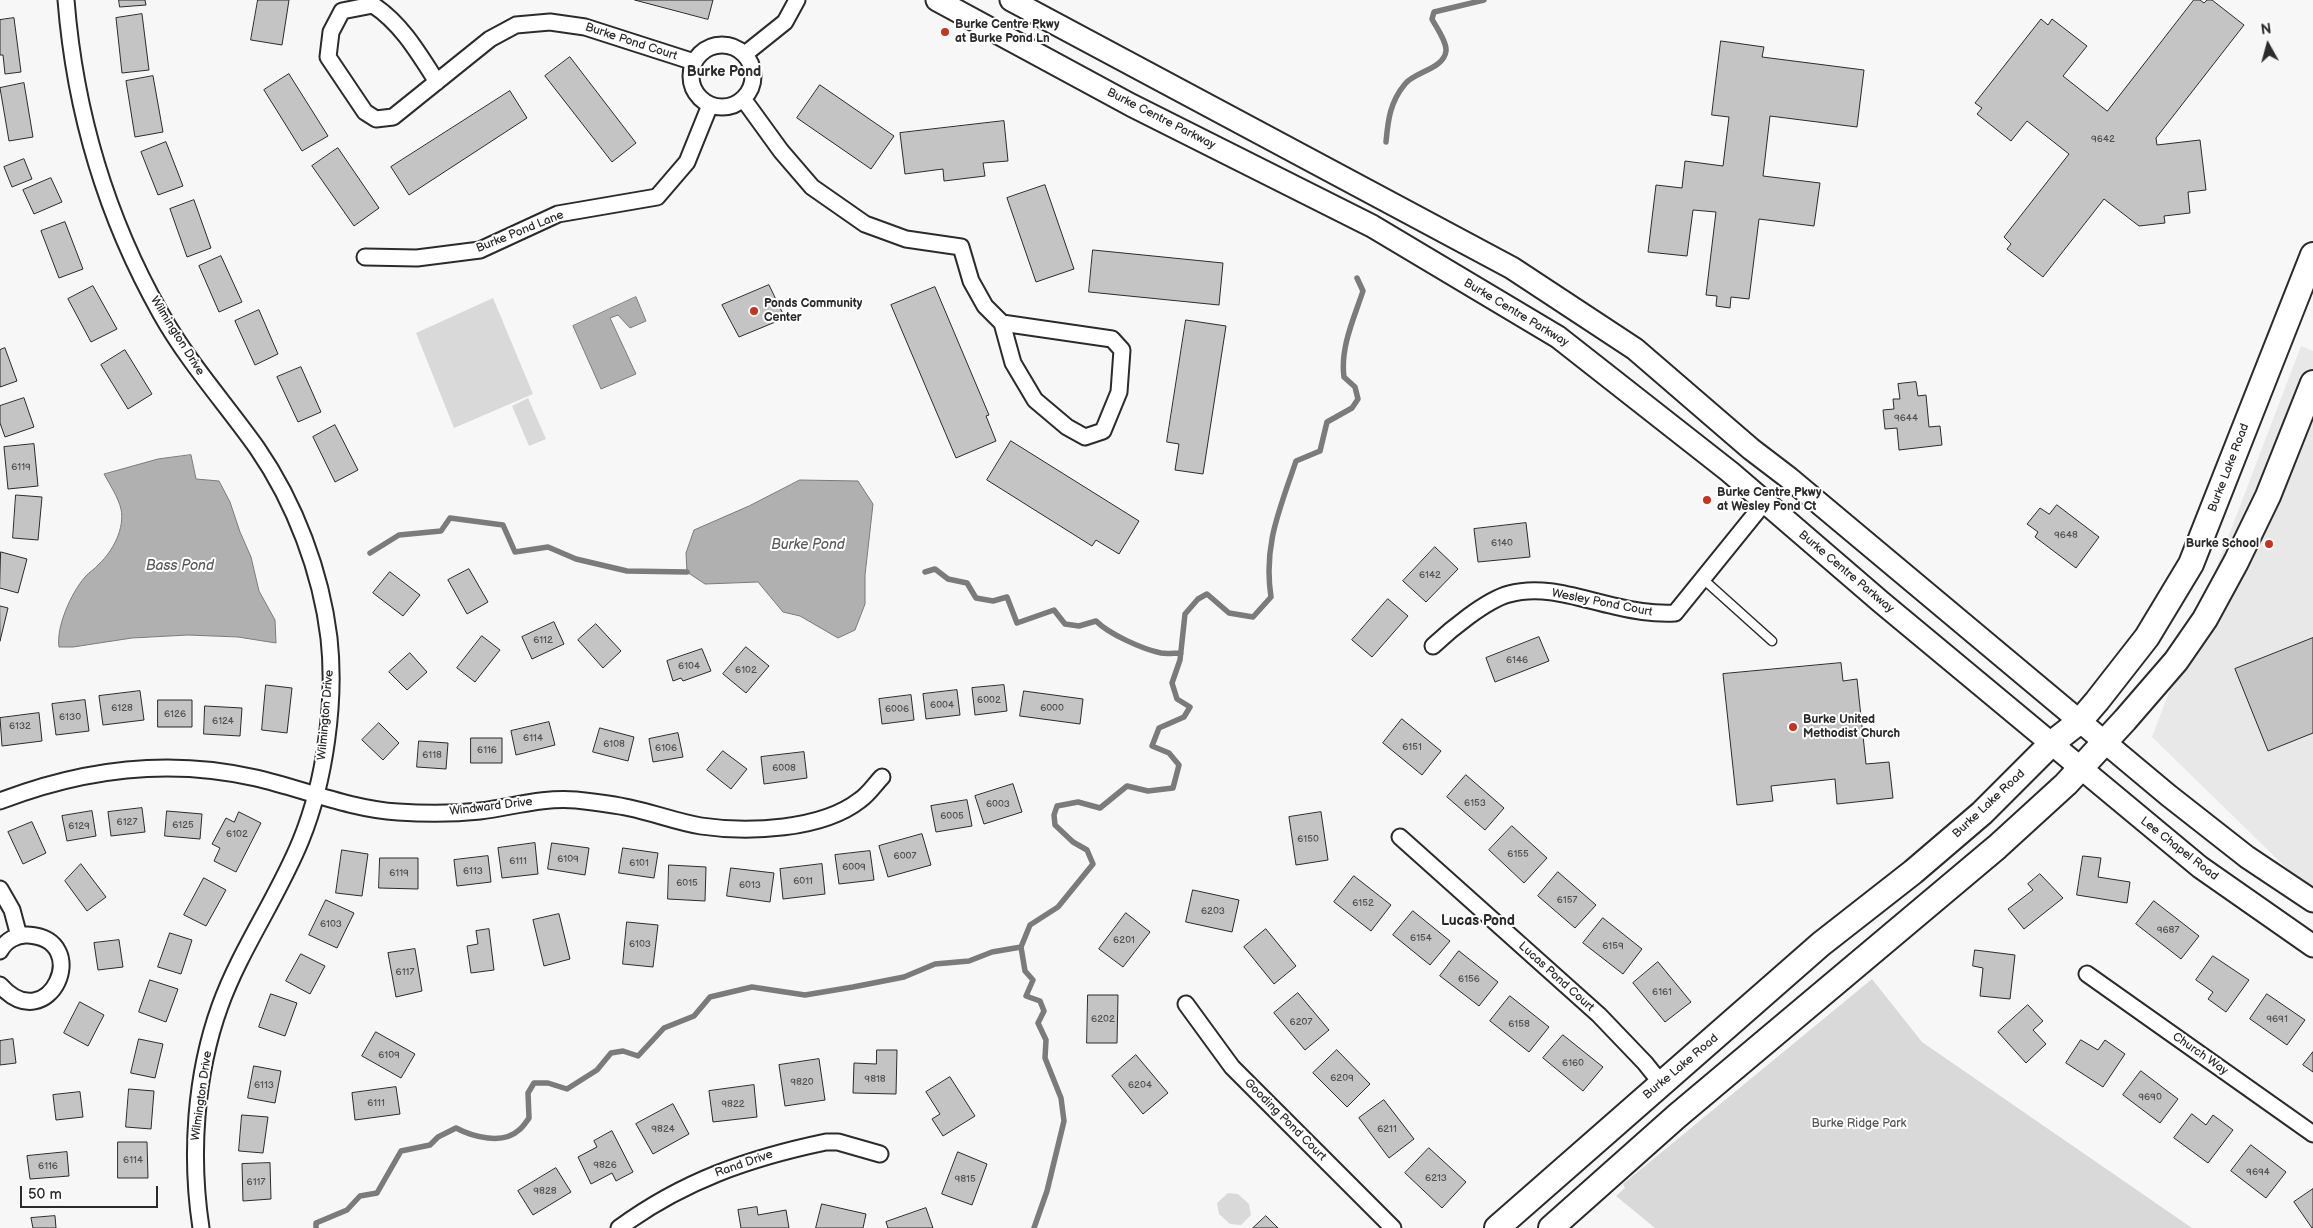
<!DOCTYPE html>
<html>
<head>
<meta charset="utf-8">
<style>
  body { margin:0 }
  #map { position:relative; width:2313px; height:1228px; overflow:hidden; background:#f7f7f7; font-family:"Balsamiq Sans",sans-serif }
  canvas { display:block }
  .north { position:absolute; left:2243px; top:20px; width:50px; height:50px; -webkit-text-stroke:4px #fff; paint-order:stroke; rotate:353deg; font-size:14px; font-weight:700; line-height:20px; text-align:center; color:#2b2b2b }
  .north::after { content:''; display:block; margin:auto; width:18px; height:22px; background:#2b2b2b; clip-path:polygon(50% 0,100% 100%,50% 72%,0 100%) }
  .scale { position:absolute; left:20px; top:1186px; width:138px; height:22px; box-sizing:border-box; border:2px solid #2b2b2b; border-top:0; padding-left:6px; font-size:15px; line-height:18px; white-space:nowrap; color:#2b2b2b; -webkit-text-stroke:4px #fff; paint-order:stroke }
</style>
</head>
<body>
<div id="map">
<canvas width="2313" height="1228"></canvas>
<div class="north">N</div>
<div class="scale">50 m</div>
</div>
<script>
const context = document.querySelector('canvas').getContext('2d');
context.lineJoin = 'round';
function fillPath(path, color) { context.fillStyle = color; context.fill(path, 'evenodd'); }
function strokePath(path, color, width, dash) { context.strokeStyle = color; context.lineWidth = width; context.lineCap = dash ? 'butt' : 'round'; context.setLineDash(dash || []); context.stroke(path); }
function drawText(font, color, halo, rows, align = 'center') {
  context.font = font + ' "Balsamiq Sans",sans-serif'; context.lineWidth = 4; context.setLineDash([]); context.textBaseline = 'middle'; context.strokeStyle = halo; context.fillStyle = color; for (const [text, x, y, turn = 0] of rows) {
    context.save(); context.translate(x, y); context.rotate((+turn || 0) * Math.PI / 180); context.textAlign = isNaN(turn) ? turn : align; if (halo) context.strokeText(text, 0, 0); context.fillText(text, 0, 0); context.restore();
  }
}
const built = new Path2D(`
  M2301 346 2313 351V894L2152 737Z`);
const green = new Path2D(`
  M493 298 533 394 454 428 416 333Z
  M528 398 546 439 529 446 512 406Z
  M1872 979 1922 1042 2192 1228H1655L1616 1196 1625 1188 1623 1184Z
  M1228 1193 1238 1194 1249 1204 1251 1215 1241 1225 1230 1224 1219 1214 1217 1203Z`);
const water = new Path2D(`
  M636 297 646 321 630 328 618 315 610 318 636 374 601 389 573 326Z
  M191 455 196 479 219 481 230 502 240 532 251 557 259 591 275 620 276 643 238 637 188 635 132 638 73 647H59C56 627 71 593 85 577 89 572 95 569 99 564 113 551 125 528 121 509 118 497 110 485 104 474L158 459Z
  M800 480 858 481 873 504 865 575V604L855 630 838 638 800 616 783 612 758 582 705 584 687 572 686 553 694 530 749 506Z`);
const stream = new Path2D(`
  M1386 142C1388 120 1390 102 1405 84 1414 72 1444 69 1446 51 1447 42 1436 27 1432 19L1434 12 1484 0
  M370 553 399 535 441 531 450 518 503 525 515 552 548 547 576 559 627 571 687 572
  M925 572 935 569 948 579 967 583 976 598 993 601 1007 597 1017 623 1054 610 1065 624 1079 626 1096 621C1109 634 1142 649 1161 653 1167 654 1174 653 1181 653
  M316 1228V1223L347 1210 360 1196 377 1193 401 1151 430 1145 438 1137 456 1128C473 1137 503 1145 519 1130 523 1127 526 1122 529 1118L528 1093 534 1083H548L567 1089 597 1070 611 1053 623 1051 638 1056 664 1028 694 1016 710 997 752 987 805 995 853 987 904 977 935 964 969 961 992 952 1021 947
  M1034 1228 1047 1191 1064 1121 1061 1098 1045 1058 1046 1040 1038 1023 1044 1011 1040 1001 1026 996 1033 980 1025 971 1021 947 1030 925 1058 907 1093 864 1087 850 1073 842 1055 825 1054 815 1057 806 1078 802 1100 808 1127 786 1148 791 1173 788 1179 765 1169 753 1152 746 1159 728 1184 717 1190 707 1177 699 1172 683 1180 660 1185 614 1198 599 1207 594 1229 613 1253 617 1271 597C1263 545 1280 509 1296 461L1320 451 1327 422 1352 408 1358 399 1355 387 1344 377C1340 348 1354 318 1363 291L1357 278`);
const building = new Path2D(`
  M119 0H145L146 5 120 7Z
  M258 0H289L282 45 251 40Z
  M635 0H713L708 19Z
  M2194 0H2200L2204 3 2207 0H2212L2244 25 2156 138 2157 145 2200 140 2206 190 2188 192 2190 213 2164 216 2165 223 2139 226 2104 199 2043 277 2007 249 2011 244 2004 237 2069 154 2027 121 2011 141 1977 114 1982 108 1975 103 2041 19 2048 25 2052 19 2087 46 2063 76 2107 111Z
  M142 14 149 70 122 73 116 18Z
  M14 18 21 72 5 74 3 55H0V20Z
  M1721 41 1764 47 1762 57 1864 70 1857 127 1770 116 1763 176 1820 183 1814 226 1759 219 1749 299 1731 297 1730 308 1716 306 1717 296 1706 295 1716 212 1693 210 1687 256 1648 252 1656 185 1682 188 1685 161 1723 166 1729 117 1712 115Z
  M570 57 636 143 612 162 545 76Z
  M289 74 328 136 302 151 264 90Z
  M153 76 163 132 135 137 126 81Z
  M24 83 33 137 9 141 0 88Z
  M820 85 894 136 871 169 797 118Z
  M510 91 527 118 409 195 391 167Z
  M1004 121 1008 161 983 163 985 176 944 181 943 169 905 174 900 133Z
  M166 142 183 186 158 195 141 152Z
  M338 148 379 208 354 226 312 166Z
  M24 159 32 179 12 187 4 167Z
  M51 178 62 202 34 214 23 190Z
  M1045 185 1074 269 1036 282 1007 198Z
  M194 200 211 248 187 257 170 209Z
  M65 222 83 269 59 278 41 231Z
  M1093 250 1223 263 1219 305 1089 292Z
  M221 256 242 302 219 312 199 266Z
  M769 285 785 318 739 337 722 305Z
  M93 286 117 329 91 342 68 299Z
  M935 287 989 415 986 416 996 441 956 458 891 305Z
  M259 310 278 354 255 365 235 321Z
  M1186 320 1226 326 1203 474 1175 470 1179 444 1167 442Z
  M5 348 17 381 0 387V350Z
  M125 350 152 394 128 409 101 365Z
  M301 367 321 412 298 422 277 377Z
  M1916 382 1918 396 1926 395 1929 427 1940 426 1942 445 1899 450 1897 428 1885 429 1883 410 1894 409 1893 399H1900L1898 384Z
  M24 398 34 427 5 437 0 423V406Z
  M335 425 358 470 335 482 313 437Z
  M1011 441 1139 521 1119 554 1096 540 1092 546 987 480Z
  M34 444 38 486 8 489 4 447Z
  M16 495 42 497 38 540 13 538Z
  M2057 505 2099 537 2076 568 2035 537 2038 532 2027 524 2040 508 2049 514Z
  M1526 523 1530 557 1478 562 1474 529Z
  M1435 547 1458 569 1426 602 1403 581Z
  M1 552 27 559 18 593 0 588Z
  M469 569 488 602 467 614 448 580Z
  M390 572 420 595 403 616 373 593Z
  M1388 599 1408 616 1372 657 1352 640Z
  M0 606 8 608 0 641Z
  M554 622 564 644 532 659 522 637Z
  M596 624 621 651 603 668 578 640Z
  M482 636 500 650 475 682 457 668Z
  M1539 637 1549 661 1495 682 1486 658Z
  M2313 638V733L2268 751 2235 669Z
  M746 647 769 666 746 693 723 674Z
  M702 649 711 671 683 681 681 678 673 681 667 661Z
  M410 653 427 672 407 690 389 672Z
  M1841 663 1843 681 1857 679 1866 764 1889 762 1893 798 1837 804 1835 779 1771 786 1773 801 1737 805 1723 674Z
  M266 685 292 688 287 733 262 730Z
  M1004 685 1007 711 975 715 972 688Z
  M957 690 960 715 926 719 923 694Z
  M140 691 144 720 103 725 99 696Z
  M1024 691 1083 699 1080 724 1020 716Z
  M911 695 914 720 882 724 879 699Z
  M85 700 89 731 56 735 52 704Z
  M158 700H192V727H158Z
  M205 706 242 708 240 736 204 734Z
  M39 713 42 741 2 746 0 718Z
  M1402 719 1441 751 1422 775 1383 743Z
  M549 722 555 745 516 755 511 731Z
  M379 723 399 743 383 760 362 740Z
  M600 728 634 737 628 761 593 752Z
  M678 733 683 757 653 762 649 739Z
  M471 738H502V763H471Z
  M419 741 448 743 446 769 417 767Z
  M723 751 747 769 731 789 707 770Z
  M804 752 807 778 764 784 761 757Z
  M1466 775 1504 808 1485 830 1447 797Z
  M1013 784 1022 812 984 824 975 796Z
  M967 800 972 826 936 832 931 806Z
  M142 808 145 832 111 836 108 812Z
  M92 811 96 836 67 841 62 816Z
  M167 811 202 814 200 839 165 836Z
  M239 812 261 823 236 872 214 861 220 848 212 844 226 818 234 822Z
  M1321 812 1328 860 1296 865 1289 817Z
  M32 822 46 853 23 864 8 832Z
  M1512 826 1547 858 1524 883 1489 850Z
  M922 834 931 865 888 877 879 846Z
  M535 843 538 874 502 878 498 848Z
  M552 843 589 848 585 875 548 869Z
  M623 848 658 853 654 878 619 873Z
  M342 850 368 854 362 896 336 893Z
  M870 851 874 880 839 884 835 855Z
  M488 856 491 882 457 886 454 860Z
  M2083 856 2101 858 2098 877 2130 882 2127 903 2077 895Z
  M380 858H418V889L379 888Z
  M81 864 106 897 87 911 65 881Z
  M822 864 825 894 783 899 780 869Z
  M669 865 706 867 705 901 668 899Z
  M731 868 774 873 770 902 727 896Z
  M1558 872 1596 905 1575 928 1538 896Z
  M2040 874 2063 898 2024 929 2008 909 2033 890 2028 884Z
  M1354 876 1391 905 1371 931 1334 902Z
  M204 878 226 890 206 926 184 915Z
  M1193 890 1239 900 1232 932 1186 922Z
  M326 900 354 913 337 948 309 935Z
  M2154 901 2199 936 2181 959 2136 924Z
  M1413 911 1450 941 1430 965 1393 935Z
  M1126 913 1150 932 1123 967 1099 949Z
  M559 914 570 959 544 966 533 920Z
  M1603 918 1642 949 1623 974 1583 943Z
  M627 922 658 925 653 967 623 964Z
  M489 929 494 970 471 973 467 946 478 944 476 931Z
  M1266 929 1296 966 1274 984 1244 947Z
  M170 933 192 940 181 974 158 967Z
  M119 940 123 967 98 970 94 943Z
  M415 949 422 991 396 997 388 953Z
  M1975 950 2015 955 2010 999 1980 996 1983 968 1973 966Z
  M1459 951 1498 982 1479 1006 1440 976Z
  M301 954 325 966 310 994 286 981Z
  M2213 956 2249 980 2226 1012 2208 999 2213 992 2196 980Z
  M1658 962 1691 1002 1665 1022 1633 983Z
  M150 980 178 989 166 1022 139 1012Z
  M1298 993 1329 1030 1305 1050 1274 1013Z
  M271 994 297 1003 285 1036 259 1027Z
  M2267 994 2305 1020 2287 1045 2250 1019Z
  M1088 995H1118L1117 1043H1087Z
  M1510 996 1549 1027 1529 1052 1490 1021Z
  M80 1002 104 1015 88 1046 64 1033Z
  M2028 1005 2043 1021 2033 1030 2046 1044 2026 1063 1998 1032Z
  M376 1032 415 1054 401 1078 362 1056Z
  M1563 1035 1603 1067 1583 1091 1543 1058Z
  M13 1039 16 1063 0 1065V1041Z
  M139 1039 163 1044 155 1078 131 1073Z
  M2081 1040 2098 1050 2105 1040 2125 1054 2103 1087 2066 1063Z
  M877 1050H897L896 1094 853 1093 854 1063 876 1064Z
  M1337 1050 1370 1084 1347 1107 1313 1073Z
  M2313 1052V1072L2303 1065Z
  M1136 1055 1168 1093 1143 1114 1112 1076Z
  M819 1059 825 1100 785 1106 779 1065Z
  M254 1066 281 1071 275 1103 248 1098Z
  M2141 1071 2178 1099 2160 1123 2123 1095Z
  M950 1077 975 1116 943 1136 932 1119 940 1114 926 1092Z
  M754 1085 757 1117 713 1122 709 1091Z
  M396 1087 400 1114 355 1120 352 1093Z
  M129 1089 154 1091 151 1129 126 1127Z
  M80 1092 83 1117 56 1120 53 1095Z
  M1384 1100 1414 1139 1389 1158 1359 1118Z
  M673 1104 689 1134 653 1154 636 1124Z
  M2192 1114 2206 1125 2213 1115 2233 1130 2208 1163 2174 1138Z
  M242 1115 268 1117 263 1153 239 1151Z
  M612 1131 633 1172 616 1181 612 1173 591 1184 578 1157 597 1147 594 1141Z
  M118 1142H147L148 1178H118Z
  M2251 1145 2286 1172 2266 1198 2231 1171Z
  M1429 1148 1466 1182 1442 1208 1405 1173Z
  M67 1152 69 1176 30 1179 27 1156Z
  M958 1152 987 1164 972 1205 942 1194Z
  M270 1163 271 1199 243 1201 242 1164Z
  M556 1168 571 1192 533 1215 518 1191Z
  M2313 1189V1228H2312L2294 1202Z
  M822 1204 866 1214 863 1228H816Z
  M757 1207 758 1215 786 1210 789 1228H741L738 1210Z
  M926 1208 933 1228H888L886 1222Z
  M55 1216 56 1228H33L31 1218Z
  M1266 1216 1278 1228H1253Z`);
const service = new Path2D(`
  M1703 579 1772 641`);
const minor = new Path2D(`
  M66 0C75 112 105 215 161 314 188 362 225 403 257 448 295 503 321 572 329 638 336 701 325 781 301 840 278 897 241 948 220 1006 195 1075 190 1156 201 1228
  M691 76a31 31 0 1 1 62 0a31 31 0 1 1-62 0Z
  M745 54 785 22 797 0
  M437 82C419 54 401 23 373 5L342 11 331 32 328 57 365 112 376 119 393 117 490 39 516 25 550 22 585 27 694 62
  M744 100 781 151 812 187 865 224 906 239 961 247 971 281 985 306 1002 323 1013 363 1035 400 1067 427 1085 437 1103 431 1119 392 1122 350 1112 339 1002 323
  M365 257 417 258 480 250 558 214 657 197 687 162 710 105
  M1433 646C1450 630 1486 600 1509 594 1544 584 1581 599 1614 606 1634 611 1655 614 1675 613L1764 503
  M0 801C83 769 169 758 256 778 303 789 350 809 398 812 426 814 453 814 480 811 512 807 543 797 576 800 594 802 612 804 630 808 654 813 677 822 701 826 748 833 822 830 860 800 869 794 875 784 882 777
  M1400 837 1599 1015 1645 1063 1661 1083
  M0 889 12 910 19 936
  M0 951C5 941 17 934 28 935 94 939 49 1040 0 985
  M2087 974 2313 1134
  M1186 1004 1232 1067 1393 1228
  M619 1228C683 1181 749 1158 826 1142H838L880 1154`);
const secondary = new Path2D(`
  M937 0 1131 105 1372 226 1558 337 1730 472 1881 602 2200 867 2313 946
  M1011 0 1512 268 1635 349 1751 449 1789 478 2168 795 2247 857 2313 901`);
const primary = new Path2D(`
  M1497 1228 1821 944 1913 872 1982 813 2052 743 2079 722 2097 701 2147 637 2191 564 2313 255
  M1551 1228 1677 1116 1997 847 2066 784 2125 720 2176 661 2205 619 2236 562 2268 496 2313 383`);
const markers = [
  [945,32,5,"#c8321e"],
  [754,311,5,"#c8321e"],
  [1707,500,5,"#c8321e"],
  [2269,544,5,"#c8321e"],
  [1793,727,5,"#c8321e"]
];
const numberNames = [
  ["9642",2103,139],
  ["9644",1906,418],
  ["6119",21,467],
  ["9648",2066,535],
  ["6140",1502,543],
  ["6142",1430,575],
  ["6112",543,640],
  ["6146",1517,660],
  ["6104",689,666],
  ["6102",746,670],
  ["6002",989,700],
  ["6004",942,705],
  ["6128",122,708],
  ["6000",1052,708],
  ["6006",897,709],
  ["6126",175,714],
  ["6130",70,717],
  ["6124",223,721],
  ["6132",20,726],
  ["6114",533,738],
  ["6108",614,744],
  ["6151",1412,747],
  ["6106",666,748],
  ["6116",487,750],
  ["6118",432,755],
  ["6008",784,768],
  ["6153",1475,803],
  ["6003",998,804],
  ["6005",952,816],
  ["6127",127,822],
  ["6125",183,825],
  ["6129",79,826],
  ["6102",237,834],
  ["6150",1308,839],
  ["6155",1518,854],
  ["6007",905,856],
  ["6109",568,859],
  ["6111",518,861],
  ["6101",639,863],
  ["6009",854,867],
  ["6113",473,871],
  ["6119",399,873],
  ["6011",803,881],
  ["6015",687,883],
  ["6013",750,885],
  ["6157",1567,900],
  ["6152",1363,903],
  ["6203",1213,911],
  ["6103",331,924],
  ["9687",2168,930],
  ["6154",1421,938],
  ["6201",1124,940],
  ["6103",640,944],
  ["6159",1613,946],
  ["6117",405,972],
  ["6156",1469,979],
  ["6161",1662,992],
  ["6202",1103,1019],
  ["9691",2277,1019],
  ["6207",1301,1022],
  ["6158",1519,1024],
  ["6109",389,1055],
  ["6160",1573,1063],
  ["6209",1342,1078],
  ["9818",875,1079],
  ["9820",802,1082],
  ["6113",264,1085],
  ["6204",1140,1085],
  ["9690",2150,1097],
  ["6111",376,1103],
  ["9822",733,1104],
  ["9824",663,1129],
  ["6211",1387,1129],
  ["6114",133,1160],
  ["9826",605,1165],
  ["6116",48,1166],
  ["9694",2258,1172],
  ["6213",1436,1178],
  ["9815",965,1179],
  ["6117",256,1182],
  ["9828",545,1191]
];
const poiNames = [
  ["Burke Centre Pkwy",955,25],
  ["at Burke Pond Ln",955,39],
  ["Ponds Community",764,304],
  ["Center",764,318],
  ["Burke Centre Pkwy",1717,493],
  ["at Wesley Pond Ct",1717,507],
  ["Burke School",2259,544,"right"],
  ["Burke United",1803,720],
  ["Methodist Church",1803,734]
];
const streetNames = [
  ["Burke Pond Court",631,42,18],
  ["Burke Centre Parkway",1161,119,27],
  ["Burke Pond Lane",520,232,-22],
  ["Burke Centre Parkway",1516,313,31],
  ["Wilmington Drive",177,336,58],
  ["Burke Lake Road",2229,468,-69],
  ["Burke Centre Parkway",1846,572,40],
  ["Wesley Pond Court",1602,603,11],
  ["Wilmington Drive",326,715,-85],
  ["Burke Lake Road",1989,804,-43],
  ["Windward Drive",491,807,-7],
  ["Lee Chapel Road",2179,849,38],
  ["Lucas Pond Court",1556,977,42],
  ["Church Way",2200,1054,35],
  ["Burke Lake Road",1681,1067,-40],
  ["Wilmington Drive",202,1096,-82],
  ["Gooding Pond Court",1285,1120,45],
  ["Rand Drive",744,1164,-19]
];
const parkNames = [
  ["Burke Ridge Park",1859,1124]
];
const neighbourhoodNames = [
  ["Burke Pond",724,72],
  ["Lucas Pond",1478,921]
];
const waterNames = [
  ["Burke Pond",808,545],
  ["Bass Pond",180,566]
];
fillPath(built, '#e8e8e8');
fillPath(green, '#d9d9d9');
fillPath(water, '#b0b0b0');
strokePath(water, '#7b7b7b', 1);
strokePath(stream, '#7b7b7b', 5.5);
fillPath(building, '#c4c4c4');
strokePath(building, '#2b2b2b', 1);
strokePath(service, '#2b2b2b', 11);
strokePath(minor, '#2b2b2b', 19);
strokePath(secondary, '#2b2b2b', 25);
strokePath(primary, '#2b2b2b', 28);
strokePath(service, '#fff', 8);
strokePath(minor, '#fff', 15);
strokePath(secondary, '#fff', 21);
strokePath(primary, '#fff', 24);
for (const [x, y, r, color] of markers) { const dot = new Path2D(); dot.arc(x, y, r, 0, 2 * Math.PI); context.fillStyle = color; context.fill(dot); strokePath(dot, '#fff', 2); }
drawText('10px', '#515151', null, numberNames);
drawText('bold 12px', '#2b2b2b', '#fff', poiNames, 'left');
drawText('12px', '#2b2b2b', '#fff', streetNames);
drawText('12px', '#565656', '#fff', parkNames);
drawText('bold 14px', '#2b2b2b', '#fff', neighbourhoodNames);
drawText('italic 14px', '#5a5a5a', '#fff', waterNames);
</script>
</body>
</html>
